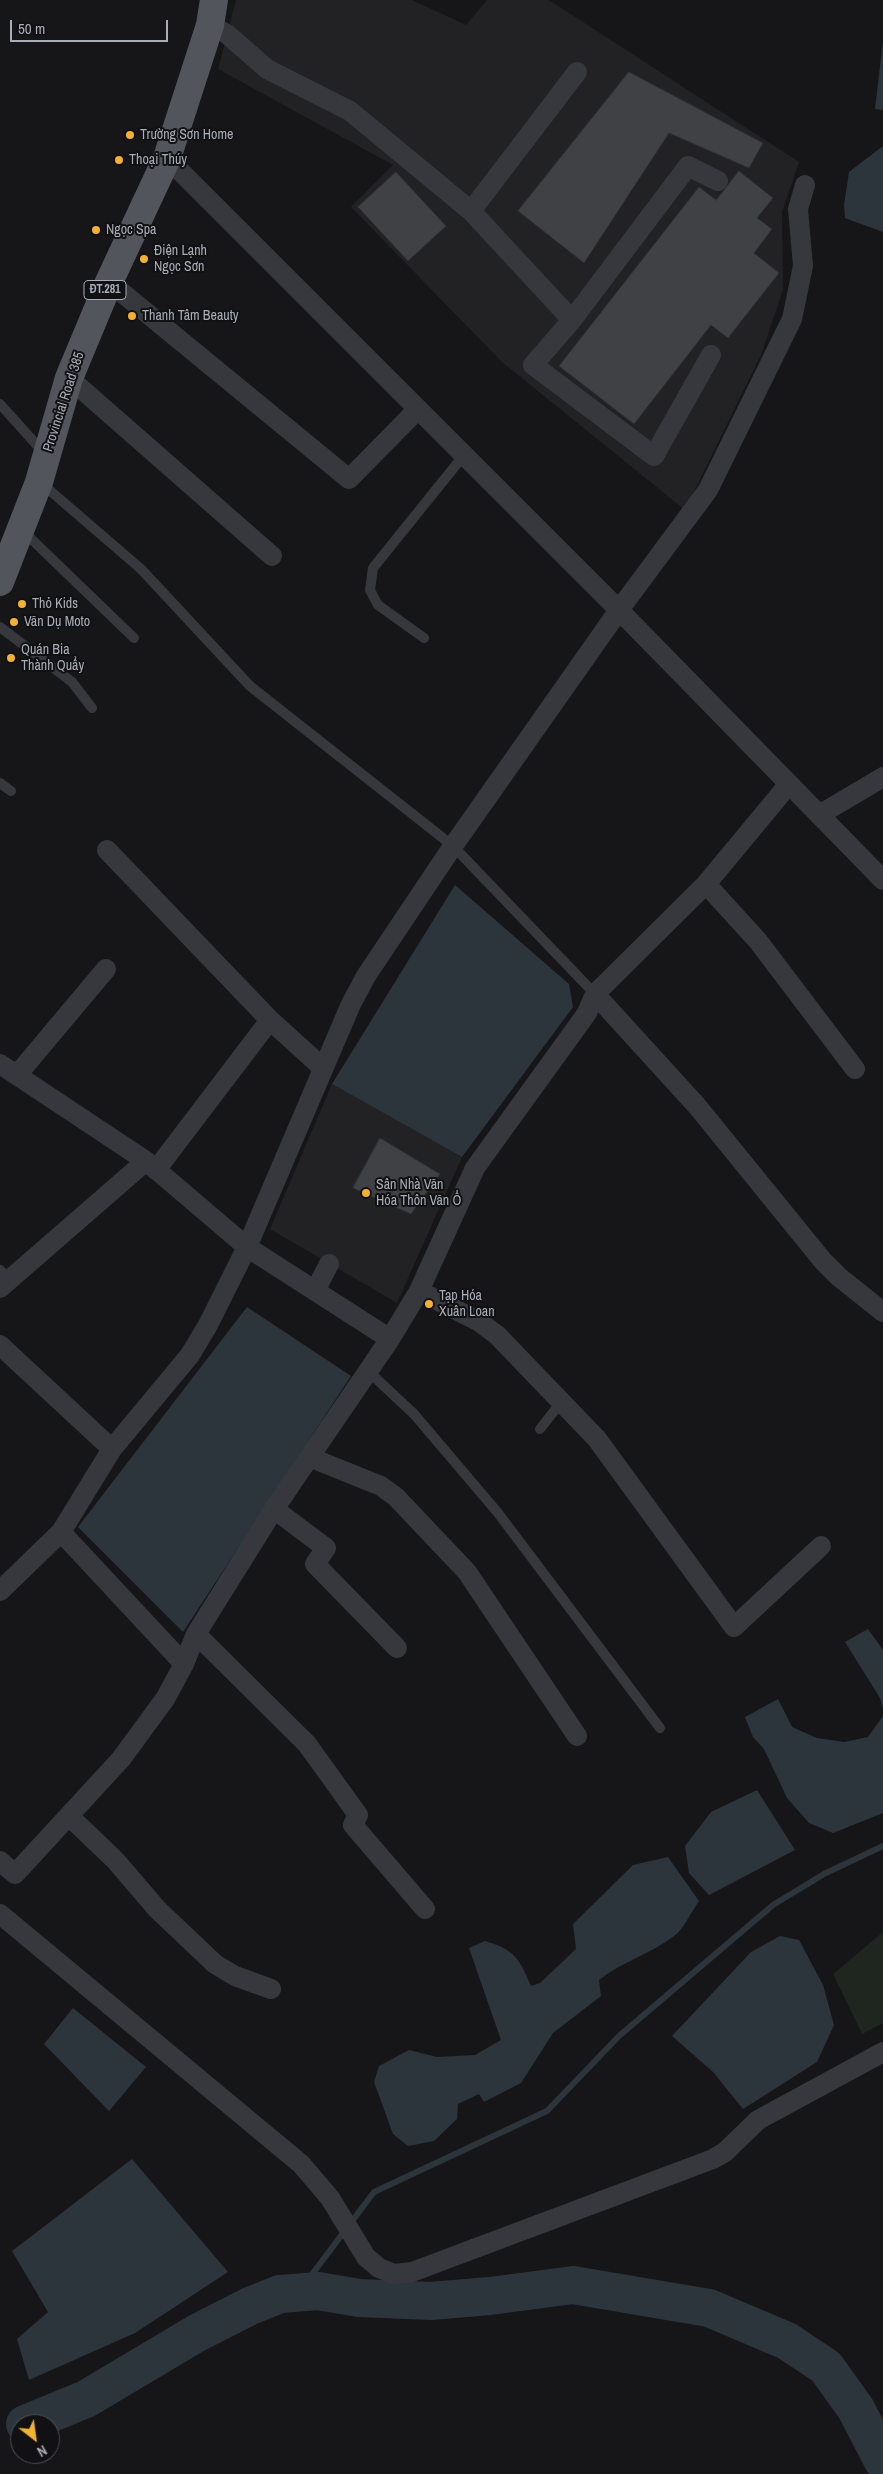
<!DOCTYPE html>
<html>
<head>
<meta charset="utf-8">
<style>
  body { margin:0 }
  #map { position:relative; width:883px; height:2474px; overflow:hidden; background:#161618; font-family:"Archivo Narrow",sans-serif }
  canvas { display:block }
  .north { position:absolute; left:10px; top:2414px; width:50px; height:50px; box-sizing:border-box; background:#111113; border:1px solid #4d4f55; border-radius:50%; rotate:150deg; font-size:14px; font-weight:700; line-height:20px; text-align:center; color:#a8adb8 }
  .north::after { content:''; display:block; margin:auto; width:18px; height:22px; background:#f2b134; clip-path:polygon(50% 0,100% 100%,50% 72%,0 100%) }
  .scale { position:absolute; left:10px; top:20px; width:158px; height:22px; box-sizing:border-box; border:2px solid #a8adb8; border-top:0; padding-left:6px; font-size:15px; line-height:18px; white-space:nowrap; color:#a8adb8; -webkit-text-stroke:4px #111113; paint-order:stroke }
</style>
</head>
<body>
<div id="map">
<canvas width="883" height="2474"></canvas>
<div class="north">N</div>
<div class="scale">50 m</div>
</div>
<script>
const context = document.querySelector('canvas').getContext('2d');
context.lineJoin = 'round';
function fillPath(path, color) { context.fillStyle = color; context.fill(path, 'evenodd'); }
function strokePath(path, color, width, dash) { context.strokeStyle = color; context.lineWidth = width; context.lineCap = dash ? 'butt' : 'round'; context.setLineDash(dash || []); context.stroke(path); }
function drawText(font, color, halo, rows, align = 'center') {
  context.font = font + ' "Archivo Narrow",sans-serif'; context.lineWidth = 4; context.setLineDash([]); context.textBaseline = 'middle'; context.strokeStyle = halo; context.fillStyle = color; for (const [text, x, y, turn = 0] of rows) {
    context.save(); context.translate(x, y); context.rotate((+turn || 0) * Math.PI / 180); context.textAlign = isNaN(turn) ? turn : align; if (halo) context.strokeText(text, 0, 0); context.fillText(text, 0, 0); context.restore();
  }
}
const built = new Path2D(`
  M236 0H412L466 25 487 0H549L799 162 782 212 783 290 761 355 685 510 502 362 351 207 393 165 218 69Z
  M332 1084 462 1157 397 1303 270 1229Z`);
const green = new Path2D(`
  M883 1932V2023L862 2034 833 1974Z`);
const water = new Path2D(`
  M883 41V110L875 109Z
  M883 146V232L845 218 844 205 849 172Z
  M455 885 569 984 573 1007 462 1157 332 1084Z
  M247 1307 351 1376 183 1632 78 1527Z
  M868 1629 883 1650V1709L880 1698 845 1642Z
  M778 1699 792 1727 817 1738 844 1742 868 1737 883 1716V1813L833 1833 809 1823 787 1798 764 1749 753 1737 745 1717Z
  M757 1790 795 1850 709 1895 689 1873 685 1846 711 1812Z
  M668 1857 699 1901C691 1912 684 1929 674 1936 651 1954 621 1962 599 1980L601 1996 553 2033 521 2083 484 2102 479 2094 458 2104 457 2119 434 2141 408 2146 393 2134 374 2082 379 2066 409 2050 437 2057 475 2055 501 2040 469 1948 485 1941C515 1950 519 1958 531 1986L540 1983 576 1949 573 1924 633 1865Z
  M780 1936 799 1940 823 1985 834 2025 817 2062 743 2109 713 2072 672 2036 751 1952Z
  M73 2008 146 2067 109 2111 44 2044Z
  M132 2159 228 2272 135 2333 29 2380 17 2339 48 2312 12 2251Z`);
const stream = new Path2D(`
  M298 2293 374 2192 547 2111 619 2036 773 1905 824 1874 883 1846`);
const river = new Path2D(`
  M25 2424 86 2399 197 2333 250 2306 280 2294 318 2291 359 2298 431 2301 490 2296 573 2285 709 2308 787 2341 826 2367 856 2409 883 2461`);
const building = new Path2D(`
  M629 72 763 143 749 168 669 133 584 263 518 211Z
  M739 171 773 198 757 218 772 229 754 253 779 273 728 338 711 325 634 424 559 366 699 187 716 200Z
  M396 172 446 226 408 261 358 207Z
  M380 1138 440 1174 411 1214 353 1188Z`);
const service = new Path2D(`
  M0 404 44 453
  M40 482 141 569 250 686 453 846 595 994
  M23 531 134 638
  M0 627 72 682 92 708
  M424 638 378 605 370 590 373 568 464 455
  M0 783 11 791
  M0 1270 9 1278
  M368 1371 414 1414 498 1513 660 1728
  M540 1429 562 1401`);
const minor = new Path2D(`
  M210 25 227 34 267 69 350 111 471 211 572 320 533 365 654 456 711 355
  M167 158 619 610 883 880
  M471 211 577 72
  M109 282 349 479 418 409
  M572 320 688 166 718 181
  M69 378 272 556
  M819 815 883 777
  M107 850 270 1020 323 1068
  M706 884 758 941 855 1069
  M595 994 697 1106 823 1261 839 1277 883 1312
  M0 1064 146 1161 247 1247 390 1339
  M17 1075 106 969
  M156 1170 270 1020
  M0 1288 146 1161
  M315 1291 329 1264
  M419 1291 478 1321 497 1335 597 1439 734 1627 821 1546
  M0 1345 112 1449
  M309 1457 381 1486 396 1497 467 1572 577 1736
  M274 1509 326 1548 315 1564 397 1648
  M61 1532 184 1664
  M0 1591 61 1532 112 1449 190 1355 208 1325 247 1247 351 1004 366 976 453 846 619 610 708 490 792 319 803 266 798 209 805 185
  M196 1634 307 1744 358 1815 353 1825 425 1909
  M70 1817 115 1860 157 1909 215 1964 235 1976 271 1989
  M0 1861 15 1874 121 1759 165 1699 184 1664 196 1634 274 1509 390 1339 419 1291 475 1168 587 1013 595 994 706 884 789 784
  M0 1914 301 2164 330 2198 366 2257 379 2268 394 2274 412 2272 713 2159 725 2152 758 2120 883 2052`);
const primary = new Path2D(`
  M0 582 39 482 69 378 109 282 167 158 210 25 214 0`);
const markers = [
  [130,135,5,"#f2b134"],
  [119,160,5,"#f2b134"],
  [96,230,5,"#f2b134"],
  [144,259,5,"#f2b134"],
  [132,316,5,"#f2b134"],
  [22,604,5,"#f2b134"],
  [14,622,5,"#f2b134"],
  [11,658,5,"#f2b134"],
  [366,1193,5,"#f2b134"],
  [429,1304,5,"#f2b134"]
];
const shields = [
  [105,290,42]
];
const shieldNames = [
  ["ĐT.281",105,290]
];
const poiNames = [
  ["Trường Sơn Home",140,135],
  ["Thoại Thúy",129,160],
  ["Ngọc Spa",106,230],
  ["Điện Lạnh",154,251],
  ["Ngọc Sơn",154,267],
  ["Thanh Tâm Beauty",142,316],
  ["Thỏ Kids",32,604],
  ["Văn Dụ Moto",24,622],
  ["Quán Bia",21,650],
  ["Thành Quẩy",21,666],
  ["Sân Nhà Văn",376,1185],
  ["Hóa Thôn Văn Ổ",376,1201],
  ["Tạp Hóa",439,1296],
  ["Xuân Loan",439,1312]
];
const streetNames = [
  ["Provincial Road 385",64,402,-72]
];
fillPath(built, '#222225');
fillPath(green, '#1e261f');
fillPath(water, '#2c353c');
strokePath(stream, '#2c353c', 6);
strokePath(river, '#2c353c', 38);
fillPath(building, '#404145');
strokePath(building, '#303034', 1);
strokePath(service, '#37383d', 10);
strokePath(minor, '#37383d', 20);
strokePath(primary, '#53555c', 28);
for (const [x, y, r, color] of markers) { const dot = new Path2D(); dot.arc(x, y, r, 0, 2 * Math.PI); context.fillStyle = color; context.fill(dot); strokePath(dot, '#111113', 2); }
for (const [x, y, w] of shields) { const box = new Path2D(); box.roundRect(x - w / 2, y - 9.5, w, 19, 4); context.fillStyle = '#111113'; context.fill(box); strokePath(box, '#a8adb8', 1); }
drawText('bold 12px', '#a8adb8', null, shieldNames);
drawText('14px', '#a8adb8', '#111113', poiNames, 'left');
drawText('14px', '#a8adb8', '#111113', streetNames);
</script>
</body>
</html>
